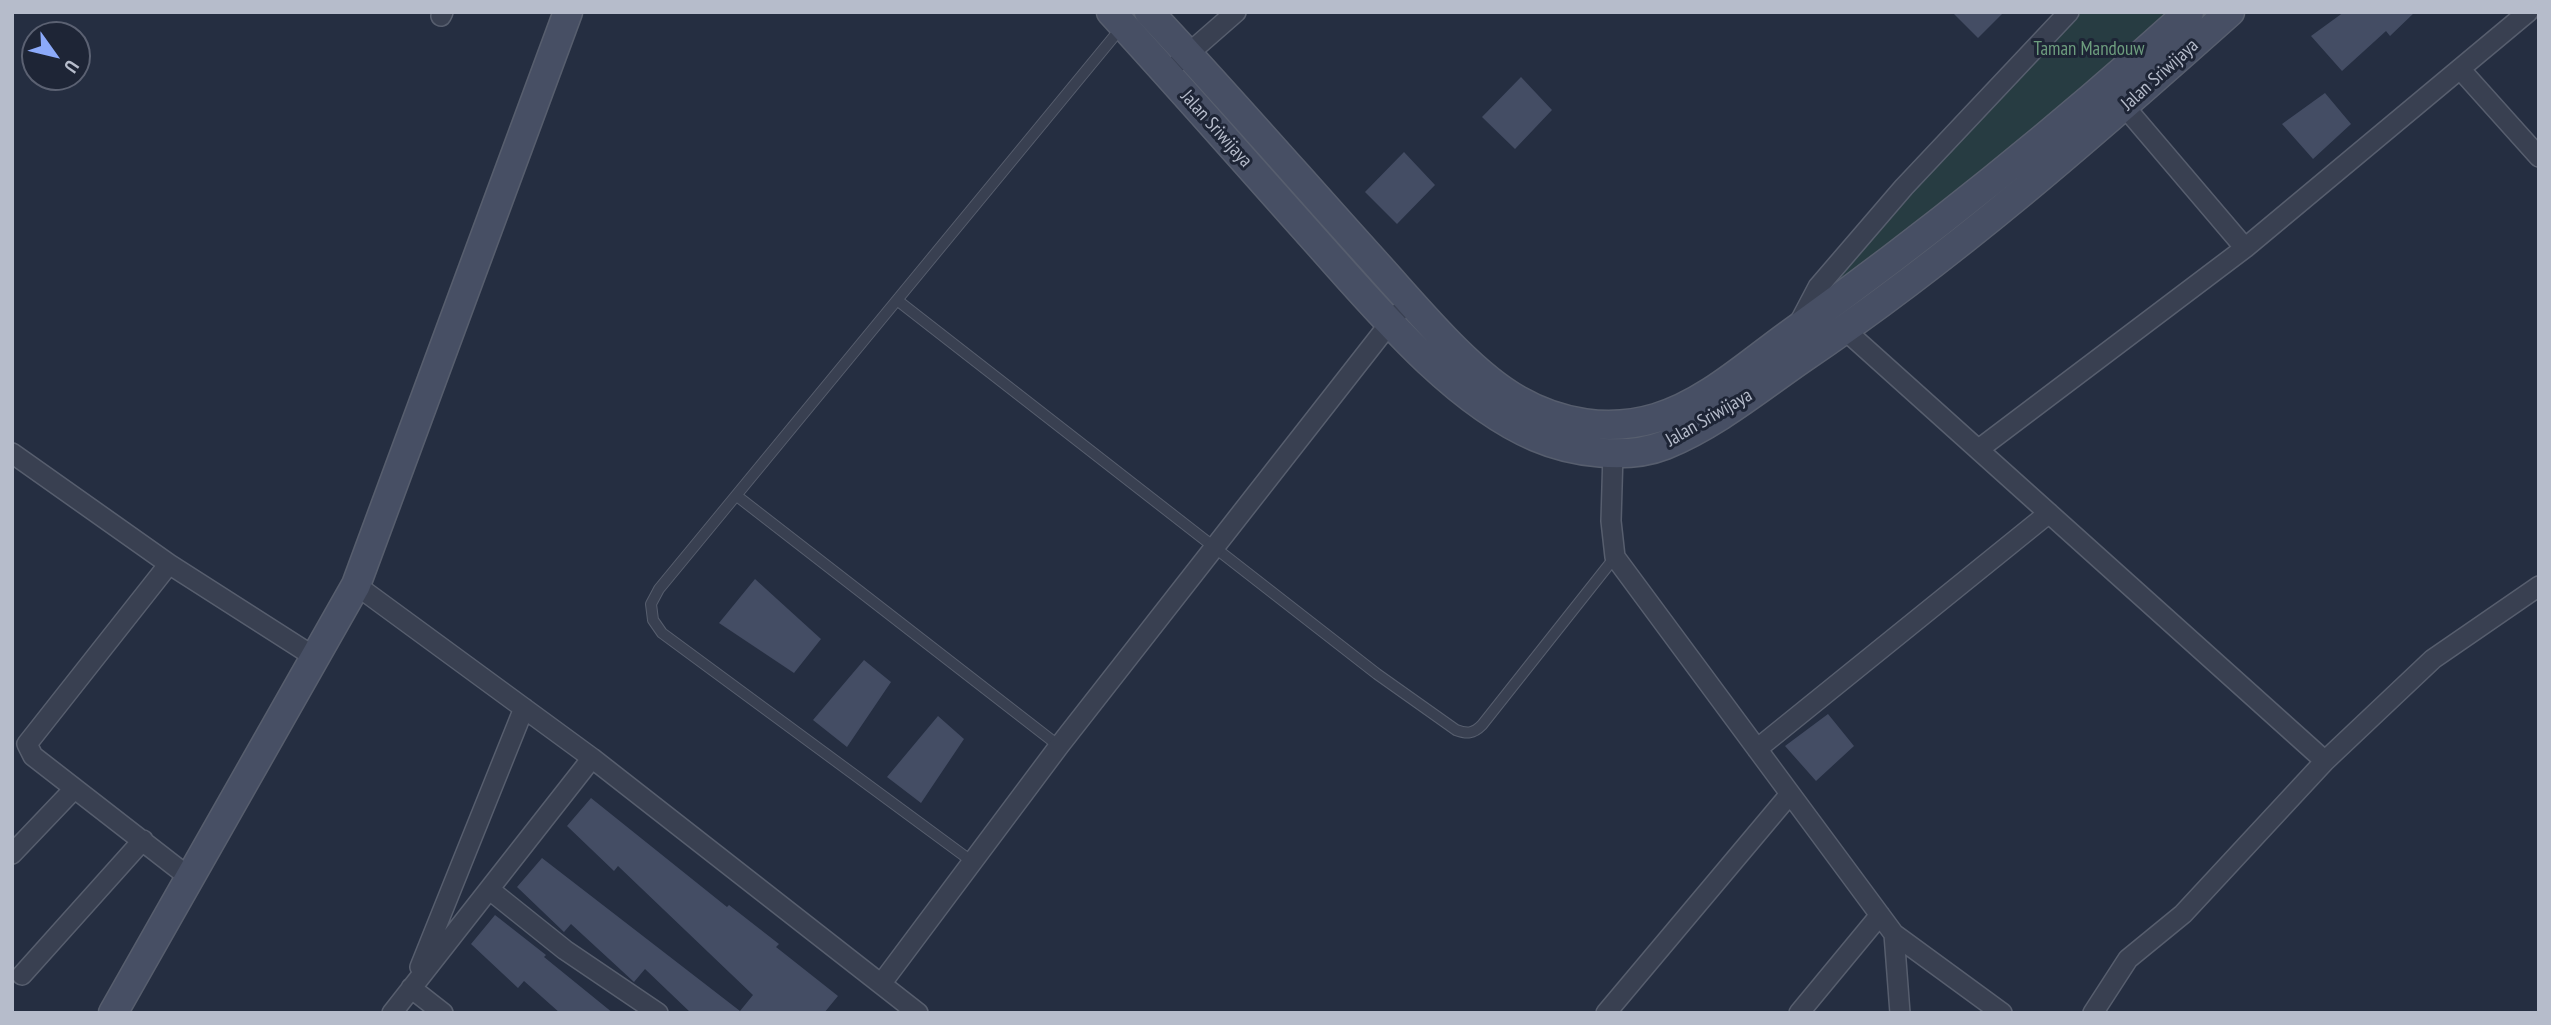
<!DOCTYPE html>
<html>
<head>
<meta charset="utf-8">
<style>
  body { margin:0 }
  #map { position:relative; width:2551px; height:1025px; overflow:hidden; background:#252e41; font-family:"PT Sans Narrow",sans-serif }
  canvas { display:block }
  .frame { position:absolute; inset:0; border:14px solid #b6bccb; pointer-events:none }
  .north { position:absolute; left:21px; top:21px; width:70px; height:70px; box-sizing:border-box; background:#1e2536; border:2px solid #5b6172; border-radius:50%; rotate:124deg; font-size:19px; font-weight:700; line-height:28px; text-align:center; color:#b6bccb }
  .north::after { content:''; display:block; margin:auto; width:24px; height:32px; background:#8caafa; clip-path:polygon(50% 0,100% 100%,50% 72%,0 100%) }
</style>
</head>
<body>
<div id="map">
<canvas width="2551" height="1025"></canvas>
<div class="frame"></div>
<div class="north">U</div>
</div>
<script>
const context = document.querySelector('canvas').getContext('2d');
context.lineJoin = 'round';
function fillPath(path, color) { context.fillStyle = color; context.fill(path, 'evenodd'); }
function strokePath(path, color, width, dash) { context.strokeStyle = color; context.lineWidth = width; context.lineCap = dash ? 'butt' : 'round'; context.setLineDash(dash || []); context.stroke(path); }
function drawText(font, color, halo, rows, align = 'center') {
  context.font = font + ' "PT Sans Narrow",sans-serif'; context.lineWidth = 6; context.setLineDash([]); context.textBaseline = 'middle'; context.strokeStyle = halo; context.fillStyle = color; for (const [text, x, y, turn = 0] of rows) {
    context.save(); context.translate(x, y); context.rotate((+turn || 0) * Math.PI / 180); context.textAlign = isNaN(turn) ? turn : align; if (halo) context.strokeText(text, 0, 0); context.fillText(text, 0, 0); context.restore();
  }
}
const green = new Path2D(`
  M2072 12H2187L1828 305 1820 287Z`);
const building = new Path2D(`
  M1952 12H2004L1978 38Z
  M2344 12H2415L2390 36 2386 31 2342 71 2311 36Z
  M1521 77 1552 110 1515 149 1482 117Z
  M2325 93 2351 124 2313 159 2282 124Z
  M1404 152 1435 185 1397 224 1365 192Z
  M755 579 821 639 794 673 719 623Z
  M864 660 891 682 847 747 813 720Z
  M1828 714 1854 746 1816 781 1785 746Z
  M938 716 964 739 921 803 887 777Z
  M591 798 727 907 729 905 779 944 776 947 838 996 824 1013H691L645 969 634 982 571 924 564 932 517 887 542 858 740 1011 753 995 618 866 614 871 567 826Z
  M495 915 546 955 544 957 613 1013H560L524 981 518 988 471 944Z`);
const lane = new Path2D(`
  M1121 28 897 300 1377 674 1456 730C1467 734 1473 734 1482 725L1615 557
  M897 300 659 589 651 604 653 620 662 633 974 863
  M737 496 1059 746`);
const street = new Path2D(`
  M441 16 443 12
  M1180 61 1236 12
  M2461 70 2539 157
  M2125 107 2245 248
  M1798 325 1818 287 1904 187 2069 12
  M1845 330 2325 761
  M1979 449 2245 248 2528 12
  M12 453 169 564 316 658
  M1613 453 1611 521 1615 557 1894 934 2002 1013
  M169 564 27 744 33 756 190 878
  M356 585 592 758 918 1013
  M1757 749 2049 513
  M12 854 74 789
  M490 890 565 950 658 1013
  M1894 934 1900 1013
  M420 967 524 708
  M22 975 143 840
  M881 984 1059 746 1397 314
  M411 988 443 1013
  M392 1013 592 758
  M1606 1013 1790 794
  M1799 1013 1880 915
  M2093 1013 2128 959 2183 914 2325 761 2433 659 2539 586`);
const secondary = new Path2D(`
  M1111 12C1180 87 1247 164 1315 240 1375 307 1452 401 1536 437 1573 453 1627 460 1665 445 1714 425 1757 390 1800 360 1953 257 2093 134 2230 12
  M1149 12C1228 96 1304 184 1381 269 1418 310 1471 374 1518 400 1560 424 1609 432 1656 418 1704 404 1747 365 1787 336 1927 236 2062 127 2189 12
  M113 1013 356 585 568 12`);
const parkNames = [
  ["Taman Mandouw",2089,50]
];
const streetNames = [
  ["Jalan Sriwijaya",2160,75,-42],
  ["Jalan Sriwijaya",1216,129,48],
  ["Jalan Sriwijaya",1709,418,-30]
];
fillPath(green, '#273c42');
fillPath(building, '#444d64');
strokePath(lane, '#575e6e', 12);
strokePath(street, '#575e6e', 22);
strokePath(secondary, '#575e6e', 31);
strokePath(lane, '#394051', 10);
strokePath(street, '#394051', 19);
strokePath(secondary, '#474f64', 28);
drawText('19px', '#6d9d7e', '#1e2536', parkNames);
drawText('19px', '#b6bccb', '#1e2536', streetNames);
</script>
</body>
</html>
